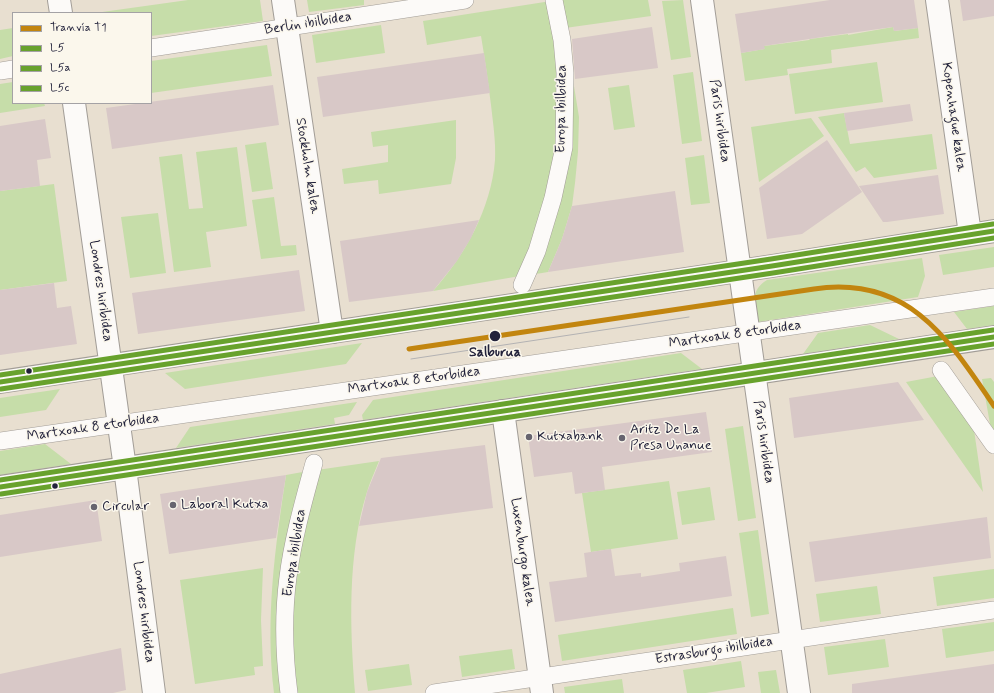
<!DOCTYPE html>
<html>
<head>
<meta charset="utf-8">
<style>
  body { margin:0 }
  #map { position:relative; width:994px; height:693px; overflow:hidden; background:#e8dfd0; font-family:Mynerve,sans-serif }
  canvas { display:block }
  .legend { position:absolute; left:12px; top:12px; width:140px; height:92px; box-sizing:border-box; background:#fbf7ec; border:1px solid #a4a2a5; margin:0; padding:5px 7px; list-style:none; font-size:12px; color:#22223b }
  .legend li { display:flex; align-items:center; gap:8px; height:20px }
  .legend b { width:20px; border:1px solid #a4a2a5 }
</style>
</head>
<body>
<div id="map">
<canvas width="994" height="693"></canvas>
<ul class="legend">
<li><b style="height:5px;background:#c2850f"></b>Tranvía T1</li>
<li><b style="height:5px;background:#68a22d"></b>L5</li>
<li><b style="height:5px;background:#68a22d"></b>L5a</li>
<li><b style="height:5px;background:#68a22d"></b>L5c</li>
</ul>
</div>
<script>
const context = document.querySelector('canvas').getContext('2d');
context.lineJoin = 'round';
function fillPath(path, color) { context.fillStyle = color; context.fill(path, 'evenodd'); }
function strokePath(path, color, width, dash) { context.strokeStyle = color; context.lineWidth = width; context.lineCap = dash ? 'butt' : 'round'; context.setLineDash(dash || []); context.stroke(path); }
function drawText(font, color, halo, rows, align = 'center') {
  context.font = font + ' Mynerve,sans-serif'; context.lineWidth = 3; context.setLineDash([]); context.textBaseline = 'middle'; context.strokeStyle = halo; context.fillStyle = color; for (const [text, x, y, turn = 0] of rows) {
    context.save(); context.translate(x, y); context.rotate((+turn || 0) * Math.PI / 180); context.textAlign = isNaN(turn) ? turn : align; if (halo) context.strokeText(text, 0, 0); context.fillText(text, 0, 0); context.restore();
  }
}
const green = new Path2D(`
  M188 0H260L263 21 151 36V13H95Z
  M307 0H364V5L309 12Z
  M560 0H648L651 16 565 28Z
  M683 0 691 57 671 60 662 1Z
  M551 1 562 90 551 192 520 276 433 291C465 255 491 209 495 160 496 142 493 123 491 105 488 82 485 59 481 36L427 45 423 21Z
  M381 25 385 53 316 63 312 35Z
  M893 27 894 31 918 28 919 38 831 50 832 63 787 69 788 75 745 81 741 53 764 49V46L809 40 810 39 848 34V35Z
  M13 28V56L0 59V30Z
  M267 45 272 76 151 93V61Z
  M877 62 883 102 795 114 789 74Z
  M693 72 702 141 682 144 673 75Z
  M573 80 579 117 578 152 575 183 572 206 562 239 548 272 530 275Z
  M13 82V103H44L45 106 0 113V84Z
  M629 85 635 127 614 130 608 88Z
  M844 113 850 144 932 134 937 169 874 178 865 167 856 172 818 117Z
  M811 118 824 136 759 182 751 127Z
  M456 120V158L451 184 379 194 378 180 344 184 342 169 388 162V145L373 147 371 132Z
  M266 142 273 189 252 192 245 145Z
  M237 147 247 226 206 232 211 267 174 272 159 157 182 154 189 209 203 208 196 152Z
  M704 155 710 203 691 205 685 158Z
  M54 184 67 281 0 290V191Z
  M274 197 281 246 296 245 297 255 261 259 252 200Z
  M158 213 166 273 130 278 121 217Z
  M994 247V267L943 275 939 255Z
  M922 258 925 276 918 297 758 322C755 304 749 291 767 280Z
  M994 306V325L967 329 954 312Z
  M870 325 899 339 803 354 818 333Z
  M362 343 346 364 185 389 165 373Z
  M681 353 702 369 363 420 362 415 373 400Z
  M938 376 974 430 983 492 906 382Z
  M991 378 994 382V430L990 424 982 379Z
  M60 389 46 410 0 417V398Z
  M357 402 349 415 334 418 335 424 176 448 190 427Z
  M743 426 756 518 738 521 725 429Z
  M45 444 71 464 0 475V451Z
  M379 461C375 471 370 482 367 492 347 555 350 629 355 693H291L290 605 317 470Z
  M308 471 291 531 284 693H274C265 619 275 548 286 475Z
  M669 481 678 539 591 552 582 493Z
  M710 487 715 520 682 525 677 492Z
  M758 530 769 614 751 617 739 533Z
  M263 568 261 620 263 666 254 667 255 675 195 684 180 580Z
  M994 569V598L937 606 933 577Z
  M877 586 881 614 820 622 816 594Z
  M733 608 737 634 562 661 558 635Z
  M994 622V651L946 658 942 629Z
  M885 639 889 667 828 675 824 647Z
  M512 649 515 669 462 677 459 656Z
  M741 661 745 687 706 693H687L683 670Z
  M409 664 412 685 368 691 365 670Z
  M776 670 780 693H761L758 672Z
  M622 679 624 693H565L564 687Z`);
const building = new Path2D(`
  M830 0H914L918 28 894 31 893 27 829 36 764 46 765 49 741 53 735 14Z
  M960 0H994V16L963 21Z
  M652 27 658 68 575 79 572 39Z
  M484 53 490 93 323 117 317 77Z
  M273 85 279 125 112 149 106 108Z
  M910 104 913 121 847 131 844 113Z
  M45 119 51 158 37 160 40 186 0 191V126Z
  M827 140 862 192 802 234 767 239 759 188Z
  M938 175 944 214 887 222H883L859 186Z
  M675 191 684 252 548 272 562 239 572 206Z
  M479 220 471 238 457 261 433 291 349 302 340 241Z
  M299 270 305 311 138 334 132 293Z
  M54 283 57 308 71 306 77 344 0 355V290Z
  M898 382 924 420 794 438 789 398Z
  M706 412 712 452 602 467 605 490 575 494 572 472 534 477 528 436Z
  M485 445 493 508 359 526 367 492 381 458Z
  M286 475 276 538 169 554 160 494Z
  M96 500 102 541 0 557V515Z
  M987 517 991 558 815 582 809 542Z
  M611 549 615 576 641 573V577L680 571 679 563 726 556 732 596 555 622 549 582 587 577 584 553Z
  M121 648 126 690 113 693H0V674Z
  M994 664V693H852V684Z`);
const pedestrian = new Path2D(`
  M151 48 465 0
  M0 71 13 69
  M522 285 537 251 553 198 564 147 565 73 562 40 554 0
  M941 370 994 445
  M0 441 994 297
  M289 693C284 655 283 615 288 577 293 538 304 500 314 463
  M434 693 994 610`);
const minor = new Path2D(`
  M59 0 61 13
  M283 0 332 332
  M702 0 799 693
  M937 0 970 234
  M74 103 125 468 154 693
  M503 411 542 693`);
const tertiary = new Path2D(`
  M0 382 772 266 994 231
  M0 487 994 337`);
const tram = new Path2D(`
  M411 359 689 317`);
const bus1 = new Path2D(`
  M0 382 772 266 994 231
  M0 487 994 337`);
const bus2 = new Path2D(`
  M1 389 773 273 994 238
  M1 494 994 344`);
const bus3 = new Path2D(`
  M0 375 771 259 993 224
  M0 480 993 330`);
const tram1 = new Path2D(`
  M409 349 814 289C908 275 948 338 994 406`);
const markers = [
  [495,336,6,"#22223b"],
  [29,371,3.5,"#22223b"],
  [529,437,4,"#67646f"],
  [622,438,4,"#67646f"],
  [55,486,3.5,"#22223b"],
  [173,505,4,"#67646f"],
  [94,507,4,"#67646f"]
];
const streetNames = [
  ["Berlin ibilbidea",308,24,-9],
  ["Europa ibilbidea",562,109,-89],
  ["Kopenhague kalea",953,117,82],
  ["Paris hiribidea",719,121,82],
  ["Stockholm kalea",307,166,81],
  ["Londres hiribidea",100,291,82],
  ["Martxoak 8 etorbidea",735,335,-8],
  ["Martxoak 8 etorbidea",414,381,-8],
  ["Martxoak 8 etorbidea",93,428,-8],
  ["Paris hiribidea",763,442,82],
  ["Luxenburgo kalea",522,552,82],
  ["Europa ibilbidea",295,553,-81],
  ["Londres hiribidea",143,612,83],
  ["Estrasburgo ibilbidea",714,651,-9]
];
const stopNames = [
  ["Salburua",495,353]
];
const poiNames = [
  ["Aritz De La",630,430],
  ["Presa Unanue",630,446],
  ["Kutxabank",537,437],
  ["Laboral Kutxa",181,505],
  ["Circular",102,507]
];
fillPath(green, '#c6dda9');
fillPath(building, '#d8c8c7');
strokePath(pedestrian, '#a29d97', 18);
strokePath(minor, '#a29d97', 24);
strokePath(tertiary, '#a29d97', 24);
strokePath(pedestrian, '#fcfaf8', 17);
strokePath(minor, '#fcfaf8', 22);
strokePath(tertiary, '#fcfaf8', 22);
strokePath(tram, '#b3b2b3', 1);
strokePath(bus1, '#68a22d', 5);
strokePath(bus2, '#68a22d', 5);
strokePath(bus3, '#68a22d', 5);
strokePath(tram1, '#c2850f', 5);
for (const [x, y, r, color] of markers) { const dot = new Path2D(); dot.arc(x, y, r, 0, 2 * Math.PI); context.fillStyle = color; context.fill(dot); strokePath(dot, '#fbf7ec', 1.5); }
drawText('14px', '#22223b', '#fbf7ec', streetNames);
drawText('bold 14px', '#22223b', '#fbf7ec', stopNames);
drawText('14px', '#22223b', '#fbf7ec', poiNames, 'left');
</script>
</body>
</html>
